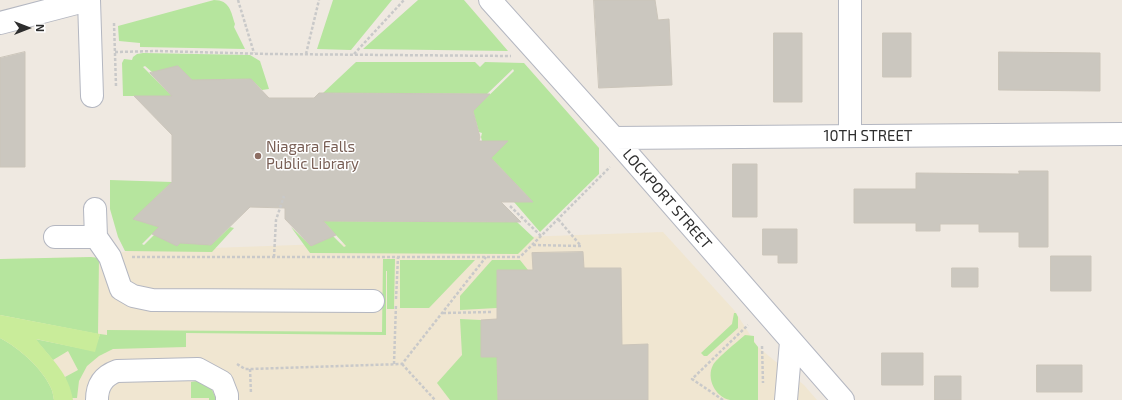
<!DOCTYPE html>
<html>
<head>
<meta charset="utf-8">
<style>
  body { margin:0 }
  #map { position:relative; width:1122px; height:400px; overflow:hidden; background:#efe9e1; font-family:"Exo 2",sans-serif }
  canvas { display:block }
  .north { position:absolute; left:8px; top:8px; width:40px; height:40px; -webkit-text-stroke:3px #fff; paint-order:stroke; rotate:90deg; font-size:11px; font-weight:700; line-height:16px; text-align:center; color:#2e2e2e }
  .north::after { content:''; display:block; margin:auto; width:14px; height:18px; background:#2e2e2e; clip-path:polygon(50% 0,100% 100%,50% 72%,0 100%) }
</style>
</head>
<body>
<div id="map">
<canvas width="1122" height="400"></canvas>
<div class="north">N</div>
</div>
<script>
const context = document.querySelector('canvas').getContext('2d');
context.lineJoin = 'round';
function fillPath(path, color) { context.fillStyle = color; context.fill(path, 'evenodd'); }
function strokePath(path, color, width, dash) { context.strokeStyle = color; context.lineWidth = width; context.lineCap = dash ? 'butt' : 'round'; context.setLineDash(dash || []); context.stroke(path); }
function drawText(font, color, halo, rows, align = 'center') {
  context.font = font + ' "Exo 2",sans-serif'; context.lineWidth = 3; context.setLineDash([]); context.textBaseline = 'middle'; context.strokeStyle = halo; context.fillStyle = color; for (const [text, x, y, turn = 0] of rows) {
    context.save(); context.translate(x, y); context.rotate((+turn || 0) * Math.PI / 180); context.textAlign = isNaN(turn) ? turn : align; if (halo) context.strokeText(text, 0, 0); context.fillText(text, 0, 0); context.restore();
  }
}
const education = new Path2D(`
  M663 232 734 310 758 347 804 385 817 400H0V259L91 257 99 258 127 251Z`);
const green = new Path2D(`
  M214 0C230 0 231 12 235 24L234 27 245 49 140 47V43L119 41 118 26Z
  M333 0H392L351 50 317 49Z
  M418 0H464L508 51 363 49Z
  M143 53 250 55 260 61 269 89 262 90 251 79H225L248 102 153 73 145 66 143 67 172 96H123L122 63 124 59 132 60 133 57 137 54Z
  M356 62H475L480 67 485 62 524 63 599 148V174L540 232 514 202H533L491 158 508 141H482L481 137 482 133 479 132 473 111 514 71 513 69 487 94 323 93Z
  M110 180 172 182 134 219 136 220 141 214 171 215 142 244 144 245 170 219 203 220 209 245H211L230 227 234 228 212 252 125 251 118 237 110 209Z
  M318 221 344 247 346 246 323 221 517 222 534 238 518 254 310 253 291 227 311 246 313 245Z
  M91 257 99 258 98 334 0 315V259Z
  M383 259H395L394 309H387V271H386V335L186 333V347L113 349 99 356 87 366 79 381 77 398H72L65 377 78 370 68 351 53 360 35 339 94 351 100 334 107 335V330L382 332Z
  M400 260H475L429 308H400Z
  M492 260H520L528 270H497V308L460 310V296Z
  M734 313H736L738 317V328L707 356H704L701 353 732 324Z
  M460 319 481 320V357H497L498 400H450L437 383 462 355Z
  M745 335 754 336V342L758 347V400C749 400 738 400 730 400 715 397 706 378 713 365 716 359 738 341 745 335Z
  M0 338C19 348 42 368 51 388 53 392 53 396 54 400H0Z
  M197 381 210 386 217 400H209V398H191V382Z`);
const pitch = new Path2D(`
  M0 315 100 334 95 352 36 339C51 359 69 373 73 400H54C53 396 53 392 51 388 42 368 19 348 0 338Z`);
const building = new Path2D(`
  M594 0H655L658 20 669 19 672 85 599 88Z
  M774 33H802V102H774Z
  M883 33H911V77H883Z
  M25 52V167H0V58Z
  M999 52 1100 53V91L999 90Z
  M178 66 192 80 251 79 269 98H314L319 93 490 94 473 111 480 137 479 141H508L491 158 533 202H501L521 222 323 221 336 235 311 246 285 219V208L250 207 211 245 180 243 177 246 152 234 159 227 133 219 172 182V135L134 96H172L150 73Z
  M733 164H757V217H733Z
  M1019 171H1048V247H1019V232H979V224H940V231H916V223H854V189H916V173L1019 174Z
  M763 229H797V263H778V255H763Z
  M583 252 584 268H621L622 345 648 344V400H498L497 357H481V320L497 319V270H533L532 253Z
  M1051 256H1091V291H1051Z
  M952 268H978V287H952Z
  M882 353H923V385H882Z
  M1037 365H1082V392H1037Z
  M935 376H961V400H935Z`);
const path = new Path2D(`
  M238 0 254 53
  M114 23 116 86
  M115 52 156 51 268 54 511 56
  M306 54 319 0
  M354 54 404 0
  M510 206 541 236
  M533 245 581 246 558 219
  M132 257H520L610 167
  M274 257 276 220 284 196
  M396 299 398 257
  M443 313 491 312
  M762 346 763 383
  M237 364 245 369H250L402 364 486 257
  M394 364 396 304
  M402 364 435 400
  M250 369 251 394
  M723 400 692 379 748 325`);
const minor = new Path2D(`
  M89 0 92 96
  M490 0 614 138 843 400
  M850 0V136
  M0 23 88 0
  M614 138 1122 134
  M55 237H96L95 209
  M96 237 110 257 121 289 133 296 152 300 373 301
  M97 400C97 386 103 376 117 371L198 369 222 382 227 395V400
  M786 400 791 342`);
const markers = [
  [258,156,4,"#8d6e63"]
];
const streetNames = [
  ["10TH STREET",868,136],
  ["LOCKPORT STREET",667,199,49]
];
const educationNames = [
  ["Niagara Falls",266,147],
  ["Public Library",266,164]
];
fillPath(education, '#f0e6d1');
fillPath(green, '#b6e59e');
fillPath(pitch, '#c9ec9a');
fillPath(building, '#cbc7bf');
strokePath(building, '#cbc5ba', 1);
strokePath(minor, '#b4b7c1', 24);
strokePath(path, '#c9c9c9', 2.5, [3, 2]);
strokePath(minor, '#fff', 22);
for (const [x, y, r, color] of markers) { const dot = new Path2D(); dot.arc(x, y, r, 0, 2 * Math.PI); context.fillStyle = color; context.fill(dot); strokePath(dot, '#fff', 1.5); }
drawText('15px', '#2e2e2e', '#fff', streetNames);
drawText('15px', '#785e54', '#fff', educationNames, 'left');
</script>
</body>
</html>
